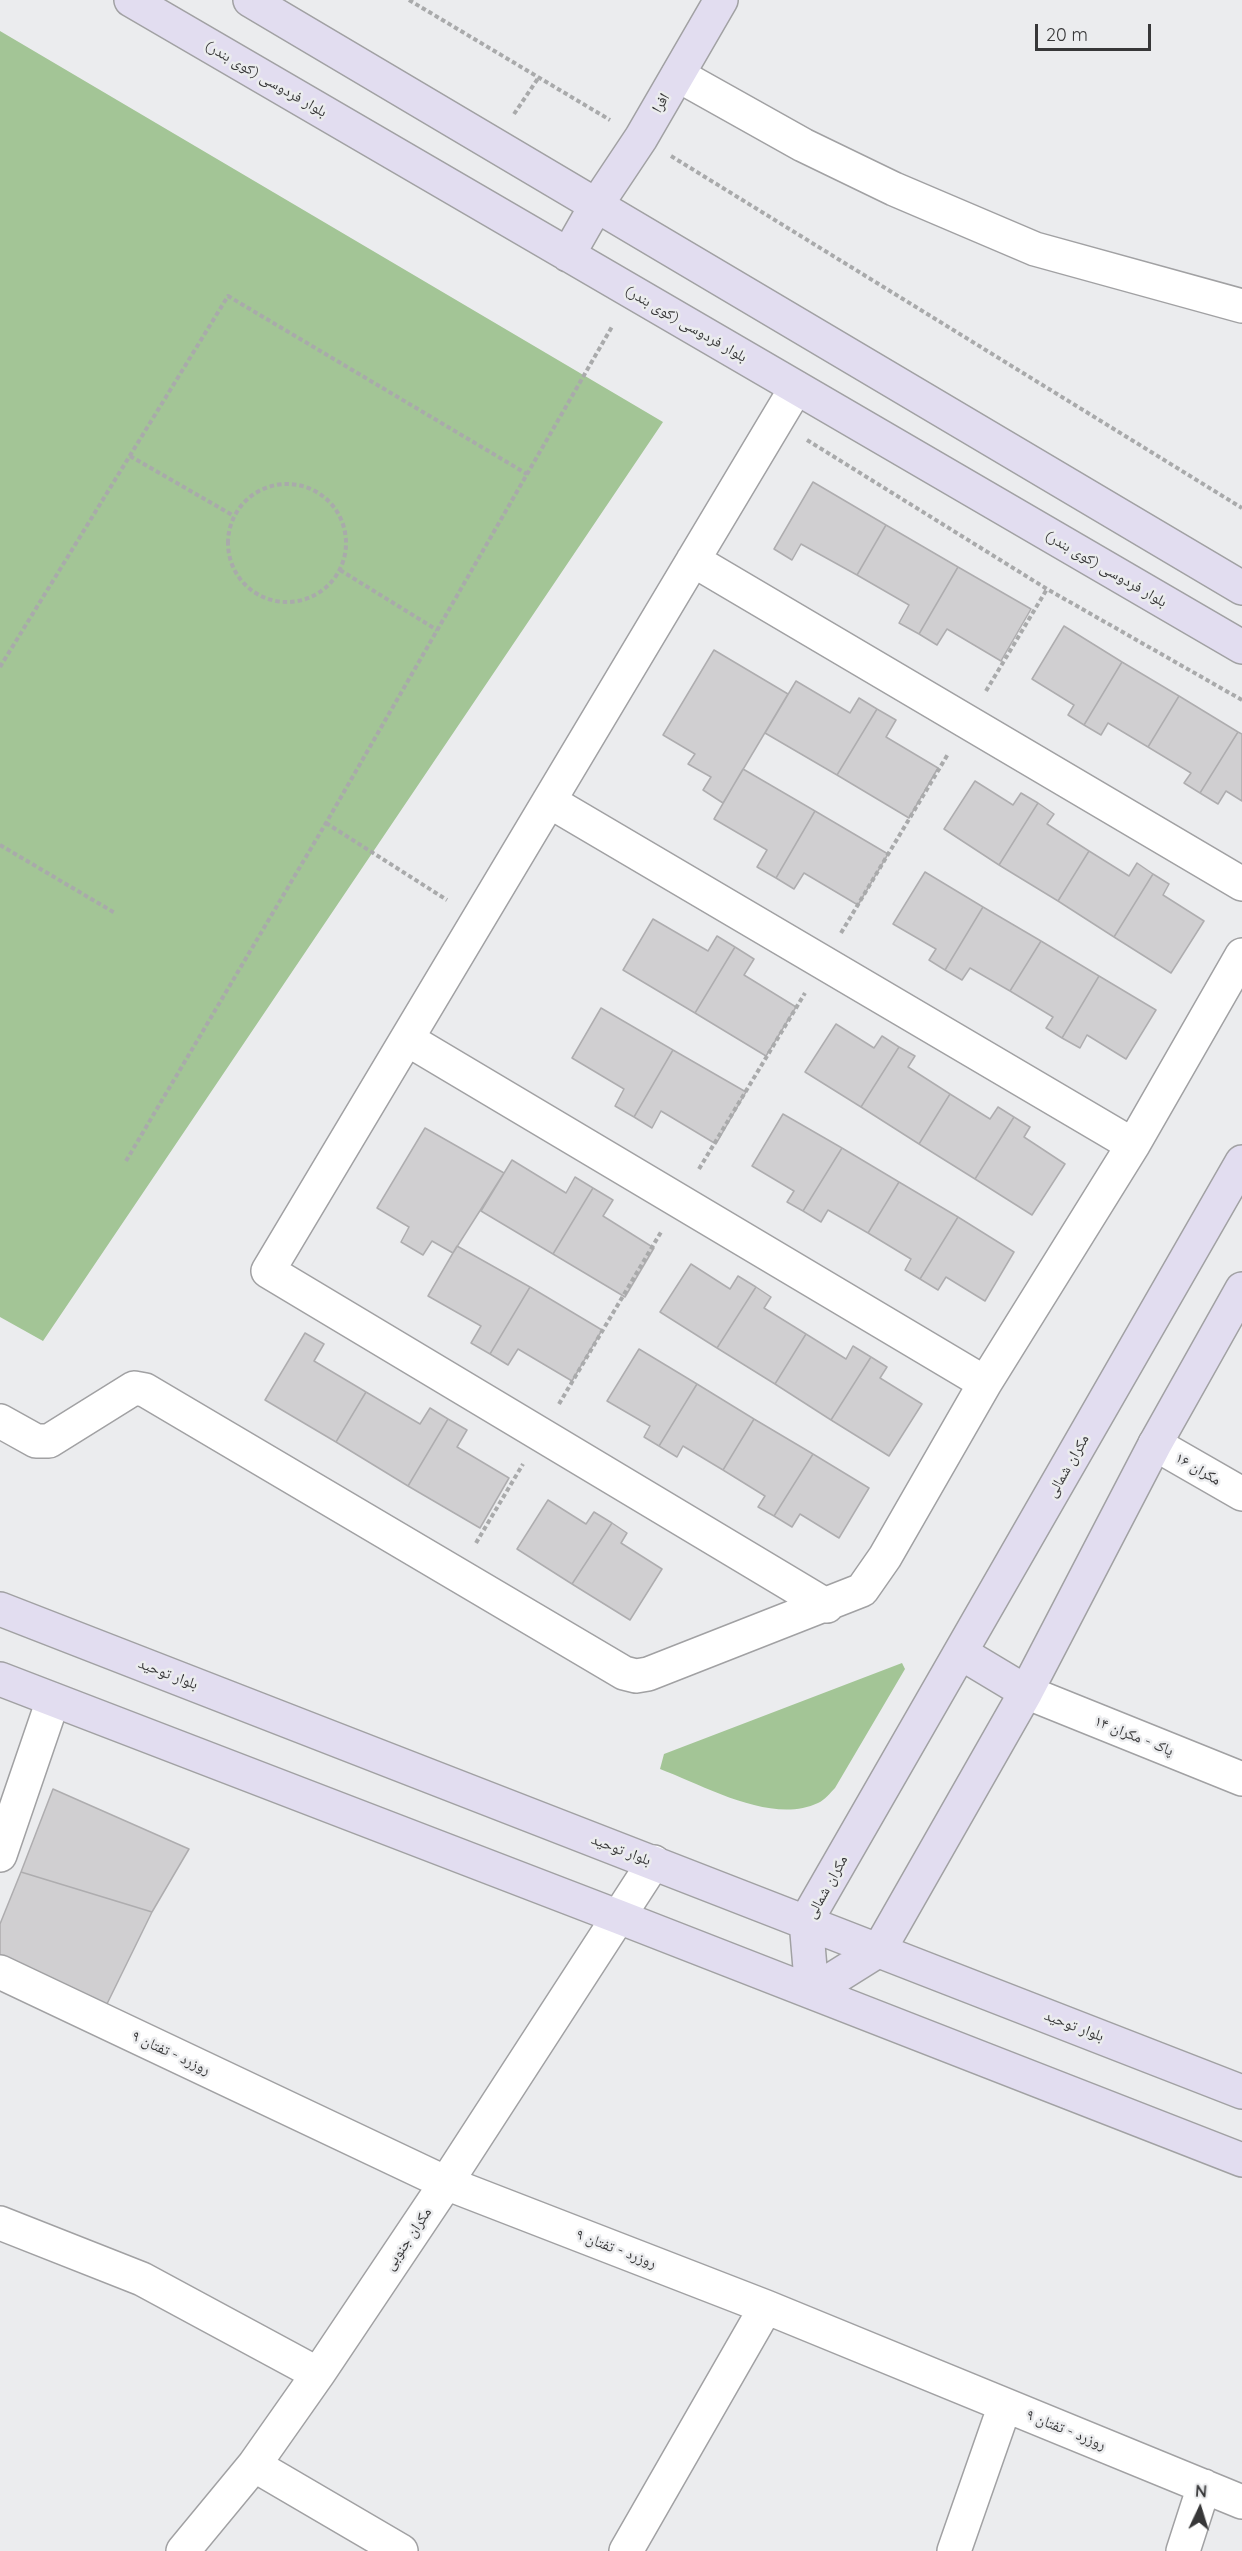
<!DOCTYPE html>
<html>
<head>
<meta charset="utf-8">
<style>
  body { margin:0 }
  #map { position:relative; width:1242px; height:2551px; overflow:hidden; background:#ebecee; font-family:Quicksand,sans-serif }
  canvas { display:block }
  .north { position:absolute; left:1170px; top:2479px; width:60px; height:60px; -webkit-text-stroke:4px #ebecee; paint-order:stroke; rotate:4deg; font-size:16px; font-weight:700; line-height:24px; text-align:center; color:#373738 }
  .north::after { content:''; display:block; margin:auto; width:21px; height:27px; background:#373738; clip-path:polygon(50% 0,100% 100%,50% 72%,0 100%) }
  .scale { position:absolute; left:1035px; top:24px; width:116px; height:27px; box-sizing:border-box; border:3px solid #373738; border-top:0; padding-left:8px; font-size:18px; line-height:21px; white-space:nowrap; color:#373738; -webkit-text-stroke:4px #ebecee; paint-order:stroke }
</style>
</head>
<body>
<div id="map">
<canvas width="1242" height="2551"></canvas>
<div class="north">N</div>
<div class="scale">20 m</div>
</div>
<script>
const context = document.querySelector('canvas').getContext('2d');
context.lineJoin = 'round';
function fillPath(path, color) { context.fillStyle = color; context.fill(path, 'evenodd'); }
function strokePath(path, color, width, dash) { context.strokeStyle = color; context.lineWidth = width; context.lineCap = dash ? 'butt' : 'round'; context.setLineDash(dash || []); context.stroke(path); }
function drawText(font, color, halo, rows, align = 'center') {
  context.font = font + ' Quicksand,"Noto Naskh Arabic",sans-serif'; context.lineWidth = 5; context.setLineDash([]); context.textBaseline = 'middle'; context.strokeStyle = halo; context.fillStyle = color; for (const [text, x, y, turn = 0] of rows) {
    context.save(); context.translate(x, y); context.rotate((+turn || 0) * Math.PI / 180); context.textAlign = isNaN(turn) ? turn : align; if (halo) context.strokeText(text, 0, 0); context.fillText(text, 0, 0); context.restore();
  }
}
const green = new Path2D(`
  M0 31 663 422 43 1341 0 1317Z
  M902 1663 905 1669 835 1788C830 1793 825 1800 818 1803 772 1825 705 1786 660 1769L664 1754Z`);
const building = new Path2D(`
  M813 482 886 525 857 575 801 544 792 560 774 549Z
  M886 525 958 567 919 634 899 623 909 605 857 575Z
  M958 567 1031 609 1001 661 947 629 937 645 919 634Z
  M1064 626 1122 662 1084 725 1068 715 1074 705 1032 679Z
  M714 650 788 694 723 803 703 790 711 777 688 764 695 754 663 735Z
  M1122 662 1179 696 1148 747 1108 723 1101 735 1084 725Z
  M796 681 850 713 859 698 877 709 837 775 765 733Z
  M1179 696 1238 732 1200 793 1184 783 1191 773 1148 747Z
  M877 709 896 720 886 737 938 768 909 818 837 775Z
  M1238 732 1242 734V801L1226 791 1218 804 1200 793Z
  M743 769 815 811 776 878 757 867 767 850 714 819Z
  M975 781 1013 805 1021 793 1038 803 999 865 944 829Z
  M1038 803 1054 814 1047 824 1089 851 1058 901 999 865Z
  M815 811 888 854 858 905 804 873 794 889 776 878Z
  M1089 851 1129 876 1137 863 1153 874 1114 937 1058 901Z
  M925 872 983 907 945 970 929 960 936 949 893 924Z
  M1153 874 1169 884 1163 895 1204 921 1171 973 1114 937Z
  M983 907 1041 941 1010 991 970 968 962 980 945 970Z
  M653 919 708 951 717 936 735 947 695 1013 623 970Z
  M1041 941 1099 976 1062 1038 1046 1028 1053 1017 1010 991Z
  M735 947 754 959 744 975 796 1007 766 1056 695 1013Z
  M1099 976 1156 1010 1126 1059 1087 1035 1080 1048 1062 1038Z
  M601 1008 673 1050 634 1117 615 1106 624 1089 572 1058Z
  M836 1024 874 1048 882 1036 899 1047 861 1107 805 1072Z
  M899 1047 915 1056 908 1067 950 1094 919 1144 861 1107Z
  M673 1050 746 1092 716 1144 661 1111 652 1128 634 1117Z
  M950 1094 990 1119 998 1107 1014 1117 975 1179 919 1144Z
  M783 1114 842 1148 803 1211 787 1202 794 1191 752 1166Z
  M1014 1117 1030 1127 1024 1137 1065 1164 1032 1215 975 1179Z
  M425 1128 504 1173 453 1253 432 1241 423 1255 401 1242 409 1227 377 1208Z
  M842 1148 899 1182 868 1233 828 1210 821 1222 803 1211Z
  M512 1160 566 1193 575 1177 593 1188 553 1254 481 1211Z
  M899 1182 958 1217 920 1279 905 1270 911 1259 868 1233Z
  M593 1188 613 1200 603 1216 654 1248 625 1297 553 1254Z
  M958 1217 1014 1252 985 1301 946 1277 938 1290 920 1279Z
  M457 1246 530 1287 490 1354 471 1343 481 1326 428 1296Z
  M691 1264 730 1289 738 1276 756 1287 717 1348 660 1312Z
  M530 1287 602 1330 572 1381 518 1349 508 1365 490 1354Z
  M756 1287 771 1297 764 1308 806 1334 775 1384 717 1348Z
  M305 1333 324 1344 314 1361 366 1392 336 1442 265 1400Z
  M806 1334 846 1359 853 1346 871 1357 831 1420 775 1384Z
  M639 1349 697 1384 659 1446 644 1437 650 1426 607 1401Z
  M871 1357 887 1367 880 1378 922 1404 889 1456 831 1420Z
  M697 1384 754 1419 723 1470 683 1446 677 1457 659 1446Z
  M366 1392 420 1424 430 1408 448 1419 408 1486 336 1442Z
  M448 1419 467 1430 457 1447 509 1478 480 1528 408 1486Z
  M754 1419 813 1454 774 1516 758 1507 765 1496 723 1470Z
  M813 1454 869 1488 839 1538 800 1514 792 1527 774 1516Z
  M548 1500 586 1524 594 1512 612 1523 572 1584 517 1549Z
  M612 1523 627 1533 621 1543 662 1569 630 1620 572 1584Z
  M53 1789 189 1849 152 1912 21 1872Z
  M21 1872 152 1912 104 2010 0 1972V1924Z`);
const path = new Path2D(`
  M409 0 610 120
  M514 114 539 77
  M671 156 1242 508
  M807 440 1047 589 1242 700
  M130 456 234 516
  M228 543a59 59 0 1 1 118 0a59 59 0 1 1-118 0Z
  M340 570 437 630
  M0 667 228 296 527 474
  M986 691 1047 589
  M326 823 447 900
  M0 845 115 913
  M841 933 948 754
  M126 1161 326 823 613 325
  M699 1169 805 993
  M559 1404 661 1232
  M476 1543 523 1464`);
const street = new Path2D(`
  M678 75 803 145 894 189 1035 249 1242 306
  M796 388 268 1271 827 1606
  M693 560 1242 884
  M549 801 1133 1145
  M407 1039 985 1383
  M0 1421 36 1441H49L134 1388 145 1390 624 1673 636 1676 648 1674 862 1590 885 1557 985 1383 1133 1145 1242 955
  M1155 1444 1242 1494
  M1026 1692 1242 1779
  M0 1855 53 1700
  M0 1972 446 2183 766 2307 1242 2502
  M0 2223 142 2279 318 2374
  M254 2465 401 2551
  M183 2551 254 2465 318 2374 446 2183 654 1862
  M626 2551 766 2307
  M954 2551 1005 2405
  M1183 2551 1204 2486`);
const secondary = new Path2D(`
  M131 0 1242 647
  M250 0 1242 588
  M568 255 597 204 641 138 721 0
  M1242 1162 806 1921 812 1992 879 1950 1026 1692 1155 1444 1242 1289
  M0 1609 1242 2092
  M961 1653 1026 1692
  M0 1679 619 1917 1242 2160`);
const streetNames = [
  ["بلوار فردوسی (کوی بندر)",266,79,30],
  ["افرا",661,103,-60],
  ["بلوار فردوسی (کوی بندر)",686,324,30],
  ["بلوار فردوسی (کوی بندر)",1106,569,30],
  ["مکران شمالی",1068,1466,-60],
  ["مکران ۱۶",1198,1469,30],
  ["بلوار توحید",168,1674,21],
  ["پاک - مکران ۱۴",1134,1736,22],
  ["بلوار توحید",621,1850,21],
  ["مکران شمالی",827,1887,-61],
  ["بلوار توحید",1074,2026,21],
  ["روزرد - تفتان ۹",171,2053,25],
  ["مکران جنوبی",408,2239,-56],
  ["روزرد - تفتان ۹",616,2249,21],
  ["روزرد - تفتان ۹",1066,2430,22]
];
fillPath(green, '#a3c596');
fillPath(building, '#d0cfd1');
strokePath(building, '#aeadaf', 1.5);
strokePath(street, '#a1a1a3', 36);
strokePath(secondary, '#a1a1a3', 36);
strokePath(path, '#a9aaab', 4, [4.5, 3]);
strokePath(street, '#fff', 33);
strokePath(secondary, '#e2ddf0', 33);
drawText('15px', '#373738', '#ebecee', streetNames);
</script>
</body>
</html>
